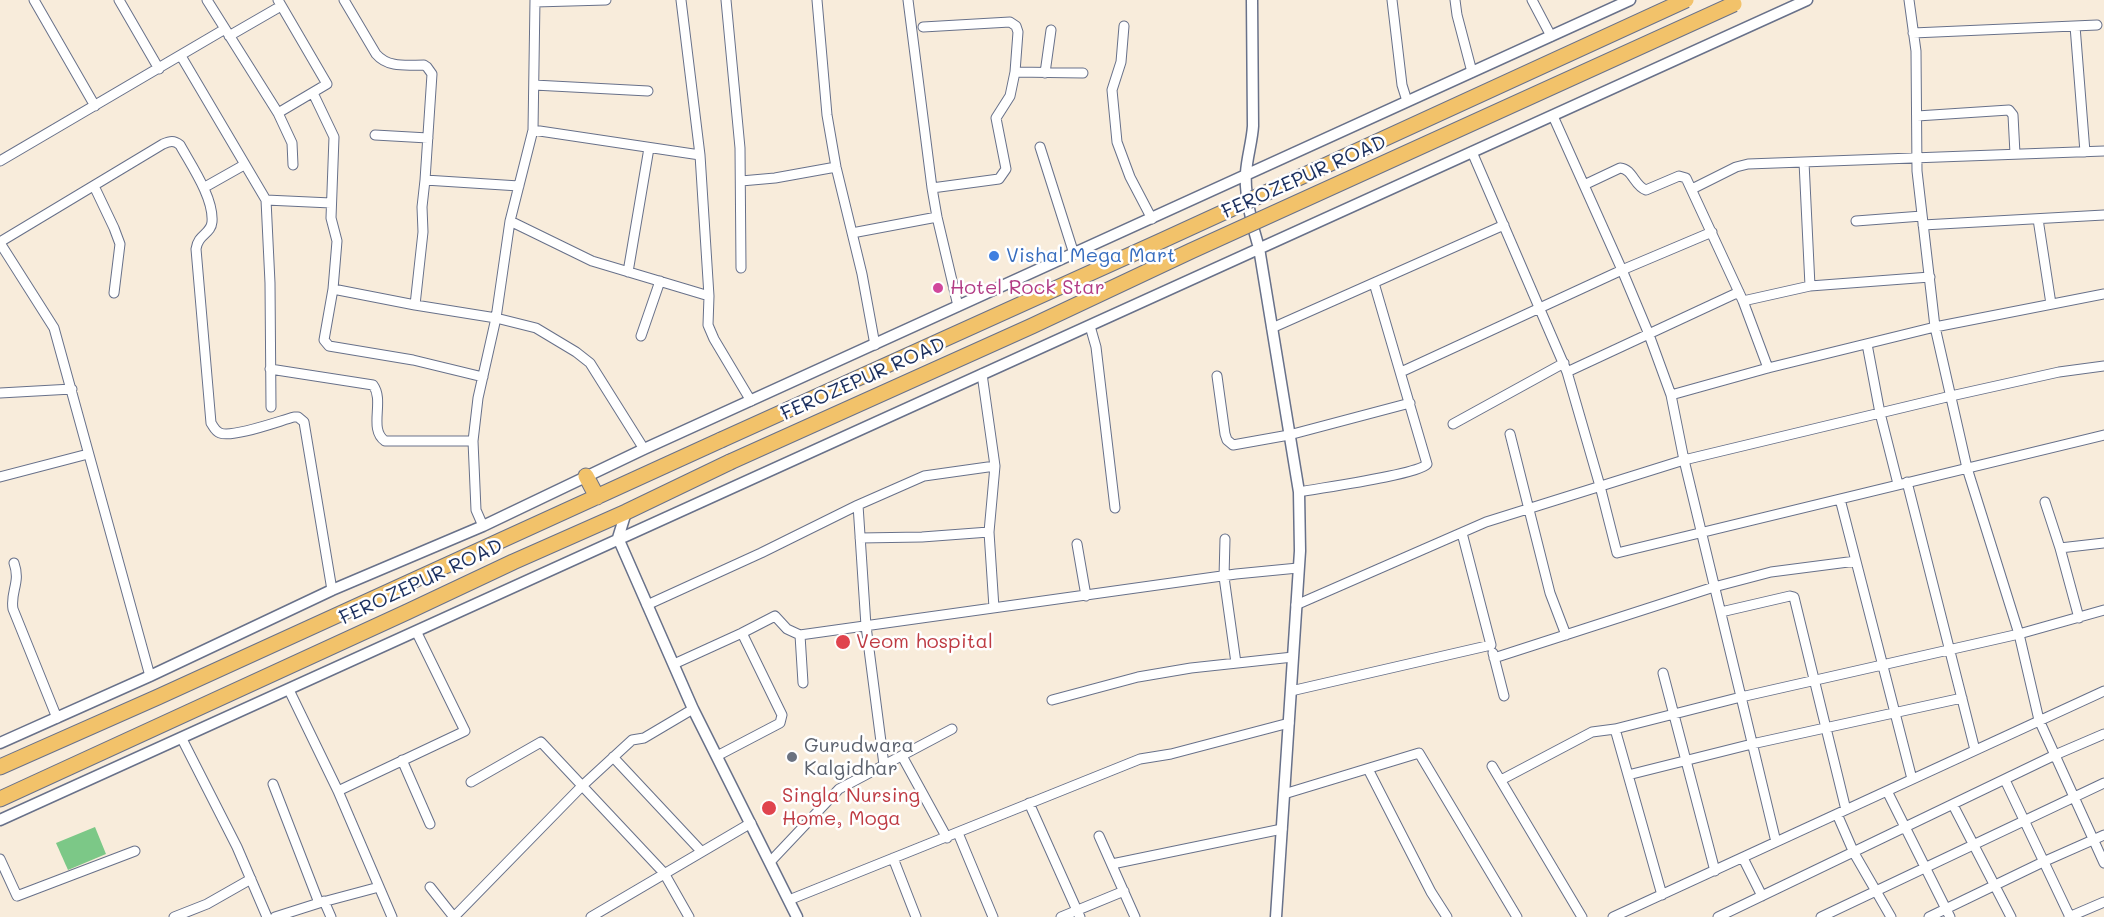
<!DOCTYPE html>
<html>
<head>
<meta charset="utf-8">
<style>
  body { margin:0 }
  canvas { display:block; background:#f8ecdb }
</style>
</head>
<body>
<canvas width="2104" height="917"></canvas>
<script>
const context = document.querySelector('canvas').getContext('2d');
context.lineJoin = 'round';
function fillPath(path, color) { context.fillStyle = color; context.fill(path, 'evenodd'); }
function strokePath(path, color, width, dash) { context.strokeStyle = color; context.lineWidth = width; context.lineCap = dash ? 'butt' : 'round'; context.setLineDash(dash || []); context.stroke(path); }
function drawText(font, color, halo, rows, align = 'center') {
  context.font = font + ' Mali,sans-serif'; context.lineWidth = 5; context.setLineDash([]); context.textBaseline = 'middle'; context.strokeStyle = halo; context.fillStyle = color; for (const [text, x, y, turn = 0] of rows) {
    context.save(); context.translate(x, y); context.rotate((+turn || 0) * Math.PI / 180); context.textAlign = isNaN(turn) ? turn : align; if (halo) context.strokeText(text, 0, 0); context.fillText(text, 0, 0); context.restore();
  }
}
const green = new Path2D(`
  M95 827 106 854 68 870 56 843Z`);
const minor = new Path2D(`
  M34 0 95 106
  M119 0 159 69
  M207 0 278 113 292 143 293 165
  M278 0 327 84 278 113
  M344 0 376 54C388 68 406 65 424 65L427 67 432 74 425 180 519 186
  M681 0 700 155 709 296 708 325 714 339 751 401
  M726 0 740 148 741 268
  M817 0 827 115 836 167 862 274 875 345
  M908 0 932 188 937 217 958 306
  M1392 0 1402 85 1407 101
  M1455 0 1457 15 1472 72
  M1532 0 1551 36
  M1909 0 1916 51 1917 171 1935 327 1967 468 2019 634 2039 720 2104 863
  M535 2 606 0
  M1124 26 1121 62 1112 90 1117 142 1130 177 1152 219
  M2075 26 2085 152
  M923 27 1010 22 1016 26 1018 32 1015 72 1010 96 996 118 1006 169 999 179 932 188
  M1913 33 2097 25
  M229 36 281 6
  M181 56 266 200 270 283 271 407
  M1015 72 1083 73
  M1045 73 1051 30
  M534 85 648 91
  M313 93 334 137 331 218 337 241 333 289 324 340 329 346 413 360 483 377
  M1553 116 1622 270 1648 332 1671 395 1684 460 1776 842
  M1917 116 2009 110 2013 115 2015 154
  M533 130 700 155
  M375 135 428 138
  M1040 147 1074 254
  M1472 152 1567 372 1600 486 1617 553 2104 435
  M0 161 225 29
  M1804 162 1810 286
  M741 181 775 178 836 167
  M1584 185 1620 168C1633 169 1634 186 1646 190L1679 176 1686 178 1743 301 1768 368
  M94 186 114 228 120 244 114 293
  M205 187 244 165
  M1692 189 1736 167 1748 164 2104 151
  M266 200 331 203
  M2038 219 2051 304
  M510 221 592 261 709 296
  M1856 221 1922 216
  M1923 225 2104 215
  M852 233 937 217
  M0 242 163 144C170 141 174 140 180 145 191 165 214 198 212 222 211 234 198 234 196 249L211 423C214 427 215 431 220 433 233 438 279 421 294 417H298L304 422 332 590
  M0 243 54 328 150 676
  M628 272 649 148
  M333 289 415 305 496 318 536 328 576 352 590 363 644 449
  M1743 301 1810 286 1930 277
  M415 305 423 232 422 207 425 180
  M1090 326 1096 347 1115 508
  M1272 328 1504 225
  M641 336 660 281
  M1867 344 1880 413 1898 484
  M270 369 373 385C385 401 368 429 385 441H473
  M1401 372 1622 270 1712 232
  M1567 372 1739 292
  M982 374 995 466 989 532 994 608
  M1217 376 1225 434 1227 440 1233 445 1289 435 1410 403
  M0 393 72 389
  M1671 395 1768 368 1935 327 2104 294
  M1453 424 1564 363
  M1510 434 1550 593 1566 635
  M0 477 88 454
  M1907 482 1975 750
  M1299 492C1319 488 1417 475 1427 464L1374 283
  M1840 499 1912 779
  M2045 502 2060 548 2079 618
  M858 505 866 626 884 765
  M483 526 476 510 473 441 478 398 496 318 510 221 533 130 535 0
  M860 538 922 537 989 532
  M1225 539 1224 577 1236 663
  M1077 544 1086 596
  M2060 548 2104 543
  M14 563C21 583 10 591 13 609L57 718
  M647 605 761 553 858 505 924 476 995 466
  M1296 605 1486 522 1684 460 1951 396 2059 372 2104 366
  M1721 612 1790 596 1794 597 1846 810
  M742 633 775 616 787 629 800 635 1236 574 1298 568
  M800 635 803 683
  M1493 653 1504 696
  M1494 658 1714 587 1771 572 1856 561
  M674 664 742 633 782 715 780 723 717 756
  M1663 673 1715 871
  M289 690 338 791
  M1291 691 1491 645 1462 533
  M1052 700 1138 677 1191 668 1293 657
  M1615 729 1662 895
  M182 739 237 847 267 917
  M902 756 947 838
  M613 757 701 851
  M402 760 430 824
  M1492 766 1582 917
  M1368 769 1431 892 1447 917
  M1628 775 1752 744 1962 698
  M1501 780 1592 732 1615 729 1741 697 2019 634 2104 610
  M2005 780 2070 917
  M471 782 541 742 664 873 689 917
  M273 784 319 903 379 887
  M1887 791 1950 917
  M1284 794 1419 753 1517 917
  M1029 803 1080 917
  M1953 805 2011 917
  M1837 814 1854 853 1891 917
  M958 833 993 917
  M1099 836 1135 917
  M893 858 916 917
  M1743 858 1762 896
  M0 859 17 896 135 851
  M770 862 839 789 952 729
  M1112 864 1282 829
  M430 887 453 916
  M789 900 1140 759 1171 754 1289 723
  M324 901 331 917
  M174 917 207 904 251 879
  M275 917 319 903
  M392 917 338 791 465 731 417 633
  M454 917 582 786 632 740 644 738 693 709
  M591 917 751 823
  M1061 917 1124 891
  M1613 917 2104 691
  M1718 917 2055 755 2104 734
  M1821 917 2104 783
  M1929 917 2043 862 2104 835
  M2069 917 2104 902`);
const tertiary = new Path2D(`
  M1252 0 1253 126C1252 142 1247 157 1246 173 1244 193 1253 229 1259 248L1299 492 1300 551 1276 917
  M626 512 618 538 693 709 797 917
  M0 743 150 676 332 590 483 526 644 449 1630 0
  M0 820 1807 0`);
const trunk = new Path2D(`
  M586 476 597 497
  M0 767 158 697 721 440
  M0 799 407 612 513 562 626 512 730 462`);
const trunkBridge = new Path2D(`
  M721 440 1161 241 1686 0
  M730 462 1032 326 1191 251 1734 4`);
const markers = [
  [994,256,6,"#3f7fe0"],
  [938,288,6,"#d1479c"],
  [843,642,8,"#e0444e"],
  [792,757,6,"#6b7280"],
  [769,808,8,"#e0444e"]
];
const streetNames = [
  ["FEROZEPUR ROAD",1304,177,-24],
  ["FEROZEPUR ROAD",863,379,-24],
  ["FEROZEPUR ROAD",421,582,-25]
];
const shopNames = [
  ["Vishal Mega Mart",1006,256]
];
const hotelNames = [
  ["Hotel Rock Star",950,288]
];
const healthNames = [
  ["Veom hospital",856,642],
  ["Singla Nursing",782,796],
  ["Home, Moga",782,819]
];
const worshipNames = [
  ["Gurudwara",804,746],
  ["Kalgidhar",804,769]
];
fillPath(green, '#7cc887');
strokePath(minor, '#68718a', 11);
strokePath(tertiary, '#68718a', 13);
strokePath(trunk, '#68718a', 17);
strokePath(minor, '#fff', 9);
strokePath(tertiary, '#fff', 10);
strokePath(trunk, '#f2c26a', 15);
strokePath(trunkBridge, '#68718a', 17, []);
strokePath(trunkBridge, '#f2c26a', 15);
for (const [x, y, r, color] of markers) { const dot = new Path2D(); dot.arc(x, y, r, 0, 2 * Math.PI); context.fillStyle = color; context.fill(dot); strokePath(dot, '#fff', 2); }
drawText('20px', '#1b2f5e', '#fff', streetNames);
drawText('20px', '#366cbe', '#fff', shopNames, 'left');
drawText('20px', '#b23c85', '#fff', hotelNames, 'left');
drawText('20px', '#be3a42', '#fff', healthNames, 'left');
drawText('20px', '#5b616d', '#fff', worshipNames, 'left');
</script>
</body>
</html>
